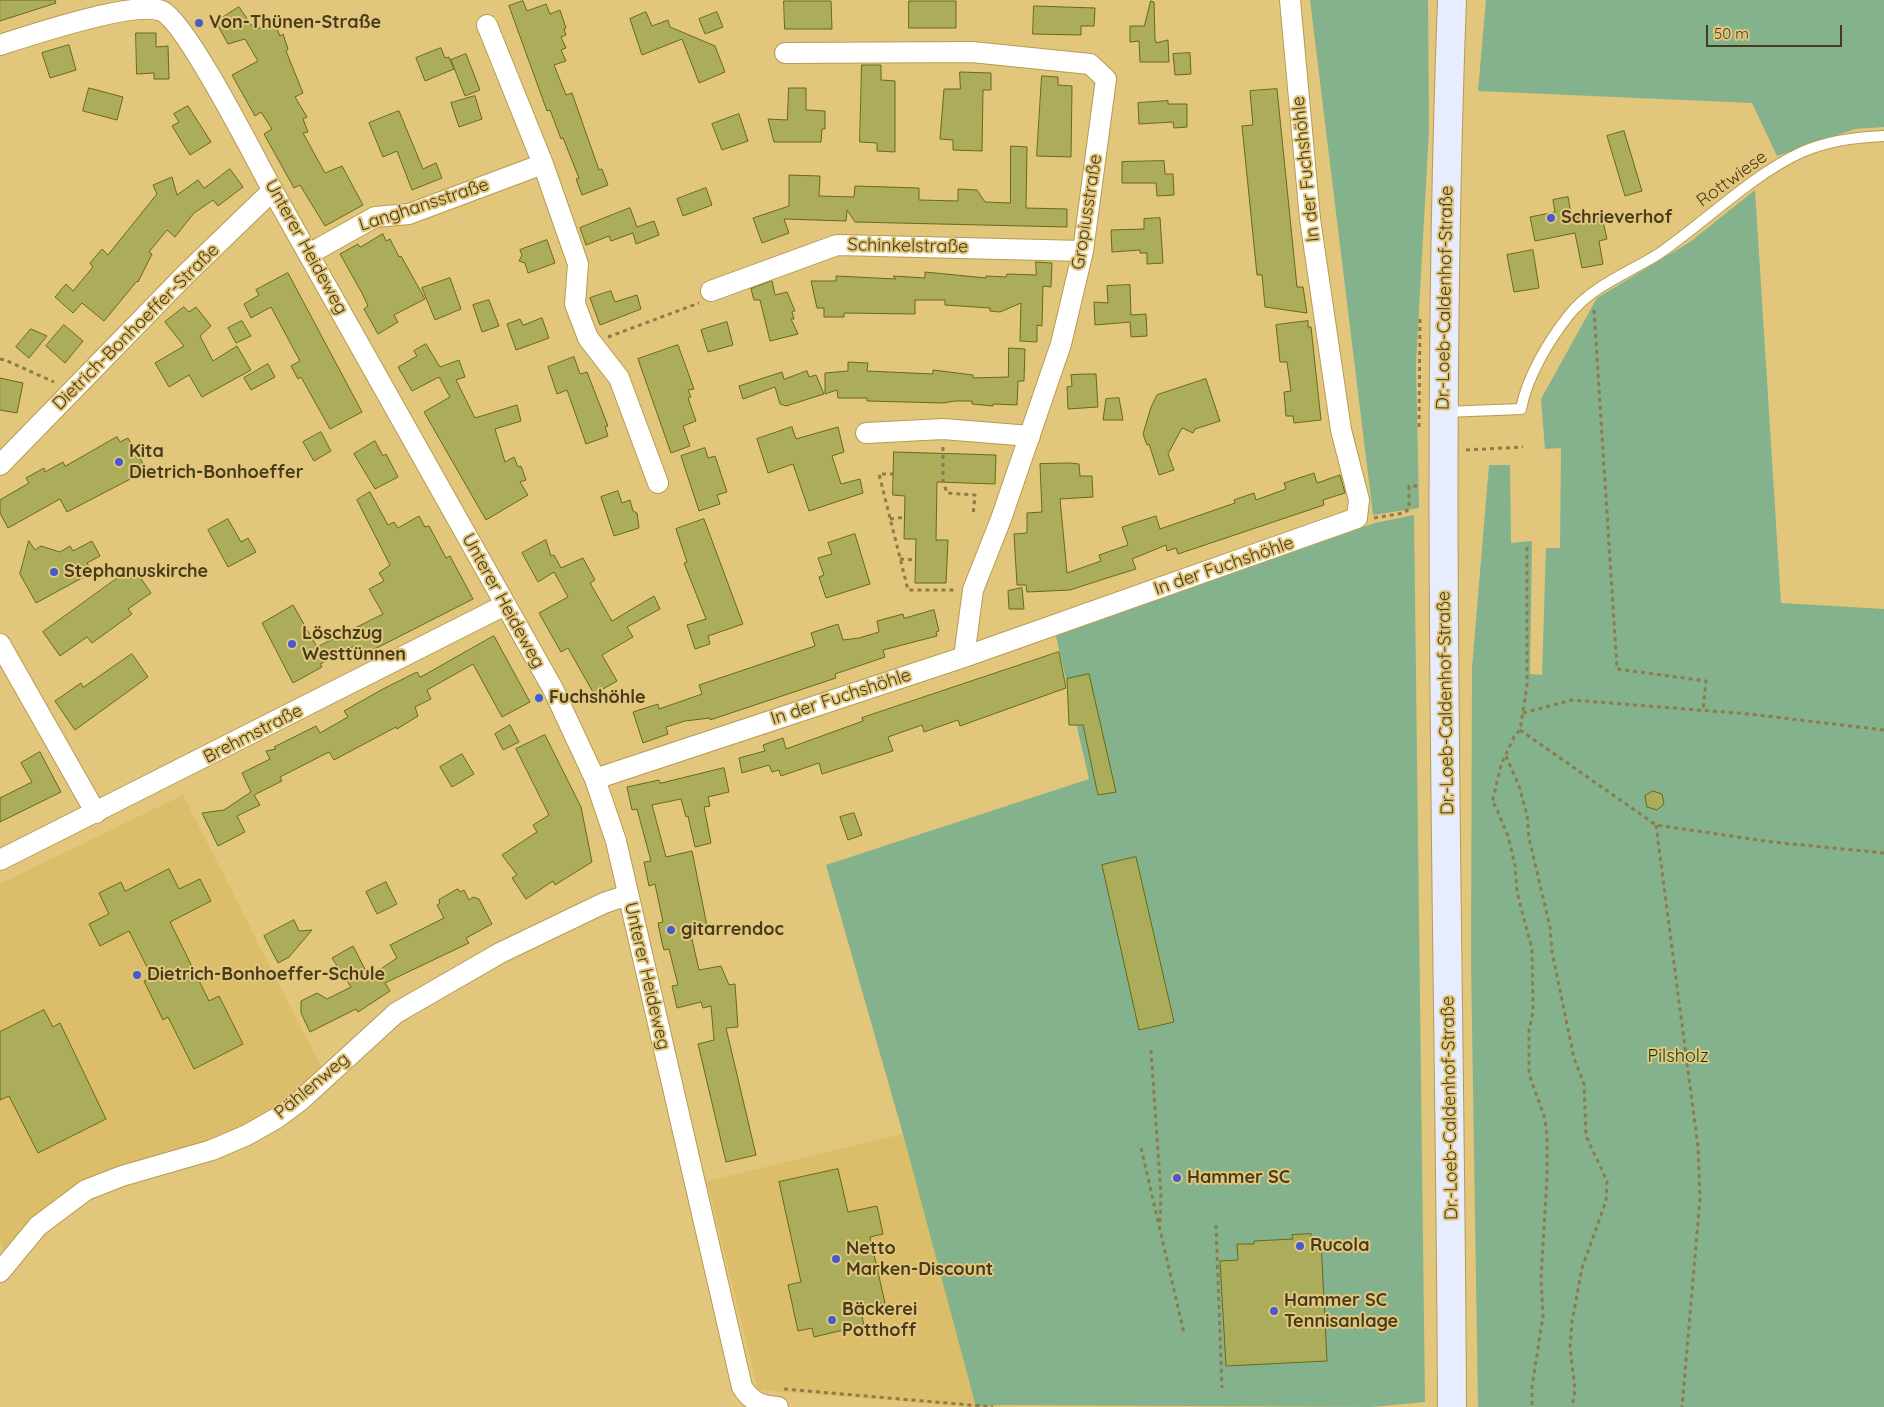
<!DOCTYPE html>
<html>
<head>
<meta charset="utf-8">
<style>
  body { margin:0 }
  #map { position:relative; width:1884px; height:1407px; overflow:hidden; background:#e1c67c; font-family:Quicksand,sans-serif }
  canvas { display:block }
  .scale { position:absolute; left:1706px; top:25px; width:136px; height:22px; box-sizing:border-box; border:2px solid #463b1c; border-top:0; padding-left:6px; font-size:15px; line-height:18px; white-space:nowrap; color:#463b1c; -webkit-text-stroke:4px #e1c67c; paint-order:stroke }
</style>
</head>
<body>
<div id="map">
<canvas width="1884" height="1407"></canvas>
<div class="scale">50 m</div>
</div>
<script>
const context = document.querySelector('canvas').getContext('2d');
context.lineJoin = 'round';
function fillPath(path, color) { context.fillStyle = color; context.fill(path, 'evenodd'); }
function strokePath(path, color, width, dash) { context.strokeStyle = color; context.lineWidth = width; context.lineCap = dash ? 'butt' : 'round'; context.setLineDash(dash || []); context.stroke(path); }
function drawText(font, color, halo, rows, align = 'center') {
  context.font = font + ' Quicksand,sans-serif'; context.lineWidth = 4; context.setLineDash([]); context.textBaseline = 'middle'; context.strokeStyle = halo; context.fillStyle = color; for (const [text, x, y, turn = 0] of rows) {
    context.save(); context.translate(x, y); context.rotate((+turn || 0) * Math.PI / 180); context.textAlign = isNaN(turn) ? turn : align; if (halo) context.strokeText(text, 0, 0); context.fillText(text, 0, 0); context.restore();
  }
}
const built = new Path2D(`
  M183 795 321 1067 294 1096 243 1126 176 1153 86 1184 7 1256 0 1242V884Z
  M903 1134 976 1407 758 1390 707 1181Z`);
const green = new Path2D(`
  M1310 0H1428L1429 130 1416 364 1419 508 1373 515Z
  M1486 0H1884V127L1855 129 1777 156 1752 103 1478 91Z
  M1755 190 1781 603 1884 609V1407H1478L1471 961 1472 668 1489 465H1510L1511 543 1532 541 1530 674 1542 675 1546 548H1560L1561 448 1545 449 1541 399 1597 298 1690 242Z
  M1414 515 1425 1402 1372 1407 1003 1405 976 1407 903 1134 826 865 1089 779 1056 636 1375 523Z`);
const building = new Path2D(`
  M0 0H55L56 3 0 21Z
  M523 1 527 11 546 4 550 14 560 10 566 28 564 29 566 35 561 37 566 48 561 50 566 61 554 65 566 95 572 93 599 170 602 169 608 185 582 195 576 179 579 178 563 138 561 139 550 110 547 111 509 6Z
  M784 1H831L832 29H785Z
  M909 1H956V28H909Z
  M1151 1 1154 2 1155 39 1156 43 1168 40 1169 62H1140L1139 41 1130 42V26H1144Z
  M1034 6 1095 8 1094 26H1081V35L1033 34Z
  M239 7 255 30 274 22 280 36 283 34 288 49 286 51 303 93 295 97 307 117 303 119 308 132 303 133 325 173 342 166 363 205 325 226 300 185 294 188 264 134 272 129 261 112 255 116 232 75 258 61 245 39 228 44 216 22Z
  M646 12 652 26 668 20 670 27 715 46 725 72 699 83 682 39 642 55 630 19Z
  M717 12 723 27 705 34 699 19Z
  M136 33H156V47L168 46 169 79H154V73L137 74Z
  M69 45 76 70 50 78 42 53Z
  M441 48 445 58 449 57 454 69 425 81 416 58Z
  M1190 53 1191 74 1175 75 1173 54Z
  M466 54 480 90 465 96 451 60Z
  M862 65H881V80L895 81V152L877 151V143L860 142Z
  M960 72 991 73V90H983L982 151 953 150V140L940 139 944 89H960Z
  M1042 76 1058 77V85L1072 86 1071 157 1037 156Z
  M89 88 123 97 117 120 83 111Z
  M789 88H806V110L825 111V129H822L821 142H774L768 119 787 120Z
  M1277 89 1297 287H1303L1307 313 1265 307 1262 275H1257L1242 126 1253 125 1250 91Z
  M475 96 482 119 459 127 451 103Z
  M1168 101V104H1187V127L1174 128 1173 122 1139 124 1138 103Z
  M188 106 211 142 190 155 172 126 179 122 174 114Z
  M399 111 423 169 436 163 442 178 412 190 397 151 383 157 369 123Z
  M739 114 748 141 722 150 712 124Z
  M1624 131 1642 191 1625 196 1607 136Z
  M1011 146 1027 147 1026 208 1067 209V227L855 222 847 210 846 221 784 219 789 233 762 243 753 218 789 206V175L820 176 819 196 854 197 855 186 919 188V200L958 201V189L977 190 985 202 1010 203Z
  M1164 161 1165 174H1173L1174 195 1157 196 1156 183H1122V162Z
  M230 169 243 187 218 206 213 200 194 213 175 237 167 230 149 252 152 254 138 282 137 281 104 321 82 303 73 313 55 297 66 284 73 291 93 267 90 263 102 249 108 255 157 194 153 185 172 177 177 195 198 180 204 188Z
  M706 188 712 205 683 216 677 199Z
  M1568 197 1572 219 1601 213 1607 239 1599 241 1603 264 1582 268 1575 233 1535 241 1530 217 1555 212 1553 200Z
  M630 208 637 227 654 221 659 235 636 244 633 233 611 241 609 236 586 245 580 228Z
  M1160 218 1163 263 1147 264V253H1140V250L1112 252 1111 230 1144 229V219Z
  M383 234 386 241 390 239 399 257 401 256 425 299 394 315 398 322 378 334 364 309 368 306 362 293 340 254 358 244 360 247Z
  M547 240 555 263 528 273 525 263 519 261 522 255 520 250Z
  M1533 250 1539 288 1514 292 1507 255Z
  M1036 262 1052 263 1051 287 1043 286 1042 326 1037 325V342L1020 341 1021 303 1000 312 990 311V308L945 305V300H915V314L844 313V317H824V308H817L811 281H836V276L896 279 893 276 925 278V272L986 278V276L1006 277 1007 274 1036 275Z
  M288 273 362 412 330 429 301 377 298 379 291 366 300 361 271 307 251 318 244 304 259 295 256 290Z
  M450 278 461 309 435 320 422 288Z
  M772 281 775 295 787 292 795 311 792 312 794 319H791L798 334 770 341 760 300H754L751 289Z
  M1130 285 1131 315 1146 314 1147 336 1131 337 1130 322 1095 325 1094 302 1108 303 1107 286Z
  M611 291 615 302 637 295 641 309 600 325 590 298Z
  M489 300 499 326 482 332 473 305Z
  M184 307 189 312 196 307 211 326 200 336 213 361 237 346 251 370 202 397 189 375 169 387 155 363 184 346 165 322Z
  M542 318 549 338 516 350 507 324 520 319 523 325Z
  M242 321 251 336 236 343 228 328Z
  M1308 321V327H1311L1321 420 1294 423 1293 416H1286L1284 392 1291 391 1287 362H1280L1276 325Z
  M727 322 733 345 708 352 701 330Z
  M64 325 83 341 65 363 46 346Z
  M31 329 47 336 29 358 16 347Z
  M426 344 440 367 459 360 465 377 456 380 475 418 517 405 521 421 495 429 505 462 514 457 518 467 521 466 526 480 520 482 528 495 486 520 424 412 450 397 439 377 412 391 398 367 417 356 414 351Z
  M678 345 694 389 688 390 691 397 688 398 696 421 683 426 690 446 671 453 638 359Z
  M1009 348 1025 349 1024 381H1018L1017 405 993 404V406L972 404V401H955L944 403 867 401V398H838L837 390 825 394V373L848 371V362L868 363 867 371 933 374V370L973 375V378L1008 377Z
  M574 357 580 374 587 372 608 426 605 427 608 436 586 444 567 390 557 394 548 367Z
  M268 364 275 377 251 390 244 378Z
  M807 371 809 377 816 375 824 394 786 406 780 404 775 387 743 399 739 386 782 372 784 379Z
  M1088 374H1096L1098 407 1068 409 1067 387 1072 386 1071 375Z
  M0 378 23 383 17 413 0 410Z
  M1206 379 1220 421 1195 429 1193 433 1182 428 1168 454 1174 470 1159 475 1149 444 1147 445 1143 434 1151 407 1157 395Z
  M1119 398 1123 420H1103L1106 399Z
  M792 427 796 439 838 427 844 452 832 456 841 484 860 479 863 493 809 511 793 464 768 473 757 439Z
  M321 432 331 451 314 461 303 442Z
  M117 437 120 442 128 438 145 467 138 470 140 474 67 512 60 499 8 528 0 513V500L29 483 26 478 44 468 45 472 63 462 65 466Z
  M375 441 383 456 386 454 398 477 375 489 354 454Z
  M705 448 708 458 715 456 727 492 717 495 720 504 699 511 681 456Z
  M894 452 996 455 995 484 937 482 936 540H948L946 583H915L916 539H904L905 496 893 495Z
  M1070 463 1079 464 1080 476H1092L1093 497 1060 499 1067 573 1101 561 1099 555 1128 545 1122 527 1156 516 1160 529 1235 503 1234 500 1254 493 1256 500 1286 489 1284 483 1314 473 1317 483 1340 475 1345 493 1323 500 1324 505 1178 554 1176 548 1167 551 1166 545 1132 559 1136 569 1107 578 1070 590 1027 592 1026 585H1017L1014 534 1027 533V513L1042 512 1040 464Z
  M618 491 622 503 630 500 633 511 637 513 639 528 614 536 601 497Z
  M370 492 388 525 394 522 398 528 419 516 425 527 429 526 446 558 450 556 473 599 359 657 354 646 320 664 322 667 293 683 262 623 293 605 317 647 383 614 369 589 384 581 379 573 390 565 357 500Z
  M228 519 241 542 248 538 256 552 228 567 208 530Z
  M704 519 743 624 708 636 710 644 695 649 687 625 706 619 684 563 687 562 676 529Z
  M855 534 870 584 826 598 819 577 824 575 818 558 832 554 828 543Z
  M546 540 551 556 554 555 561 568 583 558 595 580 590 583 612 621 654 596 660 609 627 627 633 637 602 655 617 681 594 694 568 648 561 652 539 613 568 597 554 572 538 582 522 553Z
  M29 541 35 550 41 546 60 552 70 546 73 551 92 541 100 556 87 563 93 572 36 603 20 574Z
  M133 567 151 593 128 609 132 614 92 643 87 637 60 656 43 632Z
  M1022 588 1024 609H1009L1008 591Z
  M934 610 939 631 936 632 937 636 883 650 885 657 835 674 836 678 710 720V718L685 721 666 727 668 734 643 743 633 712 658 704 659 709 702 694 699 685 815 646 811 633 838 624 843 640 859 638 879 632 877 621 903 614 904 618Z
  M494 636 530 702 502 717 473 664 427 690 431 699 415 707 418 716 397 729 396 727 334 760 329 752 280 777 282 781 254 795 260 805 237 816 245 832 218 846 202 813 224 810 251 792 242 773 270 759 266 751 276 749 274 747 316 726 320 733 348 717 344 711 383 689 417 672 420 677Z
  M1059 652 1066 688 960 726 958 720 924 732 922 725 888 737 893 751 822 774 819 763 781 776 779 770 772 772 769 765 742 773 739 758 765 751 763 745 783 738 786 749 863 721 862 718Z
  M132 654 148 677 75 730 55 701 81 683 83 687Z
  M1089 674 1116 792 1098 795 1083 725H1069L1067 679Z
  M510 725 519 742 503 750 495 734Z
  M545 735 581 807 592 862 555 885 553 881 526 899 512 878 517 875 502 855 537 832 533 825 549 815 516 749Z
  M40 752 61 792 0 822V798L32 782 21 763Z
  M462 754 474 774 452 787 440 767Z
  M724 768 729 792 708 797 710 806 704 807 711 843 695 847 688 816 686 817 681 799 652 805 666 857 692 851 708 931 691 935 699 970 721 966 729 985 735 984 738 1027 726 1028 756 1155 726 1162 698 1044 714 1040 711 1006 703 1008 701 1002 677 1008 672 986 678 985 669 949 664 950 662 943 658 923 663 922 655 884 649 886 644 862 651 861 637 809 632 810 627 787 659 780 660 783Z
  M1653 791 1662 794 1664 804 1657 810 1647 807 1645 796Z
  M854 813 862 835 848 840 840 817Z
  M1136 857 1174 1022 1139 1030 1102 865Z
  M169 869 179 889 200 879 211 901 170 922 209 1001 219 996 243 1044 194 1069 168 1017 163 1020 144 981 152 977 129 931 100 946 89 924 109 914 99 893 121 882 125 891Z
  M386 882 397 904 377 914 366 892Z
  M458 889 460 892 464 890 469 900 473 897 479 899 492 924 466 938 469 943 385 983 390 991 358 1012 356 1009 310 1032 301 1013V1001L317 993 327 999 351 987 332 958 353 946 369 977 397 958 390 945 444 918 437 905 440 903 439 900Z
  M294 920 299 931 312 930 289 957 278 963 264 936Z
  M44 1010 53 1027 60 1023 106 1119 38 1153 9 1096 0 1100V1032Z
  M838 1169 848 1212 877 1206 883 1234 870 1237 885 1303 860 1308 864 1325 814 1337 812 1328 798 1331 788 1285 801 1282 779 1182Z
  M1311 1234V1241H1321L1327 1361 1226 1366 1220 1261 1238 1260 1237 1244H1254V1241L1293 1239 1292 1235Z`);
const path = new Path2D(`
  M1594 310 1617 669 1706 681 1703 710
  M608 337 699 303
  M0 359 5 360 54 382
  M1419 427 1420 318
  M943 447V481L947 493 975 495 973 516
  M1466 450 1523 447
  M894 474H879L908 590H955
  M1374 518 1404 513 1409 509V486H1419
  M890 519 905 517
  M1527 547V686L1520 730 1514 737 1501 765 1492 803 1495 805 1508 836 1515 865 1517 892 1532 949 1533 1011 1529 1031V1074L1545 1119 1547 1136V1178L1541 1278 1543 1316 1532 1387V1407
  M900 559 916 560
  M1523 713 1572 700 1749 714 1884 730
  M1520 730 1656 825 1772 842 1884 853
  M1506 756 1519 786 1527 815 1529 838 1550 927 1552 952 1574 1058 1584 1084 1586 1136 1607 1181 1606 1201 1582 1268 1572 1322 1570 1347 1575 1390 1572 1407
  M1656 825 1698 1147 1700 1199 1682 1407
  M1151 1050 1161 1195 1160 1222
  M1141 1148 1184 1333
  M1216 1225 1222 1388
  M784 1389 993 1407`);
const service = new Path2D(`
  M1445 412 1521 409C1527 377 1549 340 1569 315 1593 285 1629 273 1660 253 1705 222 1753 174 1802 152 1827 141 1857 137 1884 136`);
const minor = new Path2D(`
  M0 45C31 35 135 0 162 11 187 23 256 160 274 193 367 358 459 524 553 689L595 779 616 841 742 1387C752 1402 761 1406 778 1407
  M785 53 972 52 1090 64 1106 79 1083 251 1061 344 1001 519 973 590 964 657
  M543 164 578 264 575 304 588 338 619 378 658 483
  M309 254 375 217 409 214 543 164 487 25
  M711 291 837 245 1083 251
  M866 433 943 429 1030 436
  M0 465 185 275 273 190
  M0 644 96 813
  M595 779 964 657 1357 518 1359 500 1341 430 1310 219 1290 0
  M0 860 505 605
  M0 1272 38 1226 86 1190 122 1176 212 1150 247 1135 277 1118 301 1100 396 1013 500 953 604 903 628 895`);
const secondary = new Path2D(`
  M1452 0C1434 469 1450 938 1452 1407`);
const markers = [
  [199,23,5,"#435ccf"],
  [1551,218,5,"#435ccf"],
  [119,462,5,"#435ccf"],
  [54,572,5,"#435ccf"],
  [292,644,5,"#435ccf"],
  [539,698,5,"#435ccf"],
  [671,930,5,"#435ccf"],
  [137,975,5,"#435ccf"],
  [1177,1178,5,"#435ccf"],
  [1300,1246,5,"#435ccf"],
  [836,1259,5,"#435ccf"],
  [1274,1311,5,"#435ccf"],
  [832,1320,5,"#435ccf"]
];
const poiNames = [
  ["Von-Thünen-Straße",209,23],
  ["Schrieverhof",1561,218],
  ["Kita",129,452],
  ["Dietrich-Bonhoeffer",129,473],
  ["Stephanuskirche",64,572],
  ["Löschzug",302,634],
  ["Westtünnen",302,655],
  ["Fuchshöhle",549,698],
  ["gitarrendoc",681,930],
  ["Dietrich-Bonhoeffer-Schule",147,975],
  ["Hammer SC",1187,1178],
  ["Rucola",1310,1246],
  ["Netto",846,1249],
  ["Marken-Discount",846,1270],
  ["Hammer SC",1284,1301],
  ["Tennisanlage",1284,1322],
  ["Bäckerei",842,1310],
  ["Potthoff",842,1331]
];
const streetNames = [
  ["In der Fuchshöhle",1306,169,-96],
  ["Rottwiese",1732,179,-36],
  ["Langhansstraße",424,205,-18],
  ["Gropiusstraße",1087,212,-81],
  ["Schinkelstraße",908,246,1],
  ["Unterer Heideweg",306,247,61],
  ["Dr.-Loeb-Caldenhof-Straße",1445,298,-89],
  ["Dietrich-Bonhoeffer-Straße",136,327,-45],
  ["In der Fuchshöhle",1224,566,-19],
  ["Unterer Heideweg",503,601,61],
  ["In der Fuchshöhle",841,697,-18],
  ["Dr.-Loeb-Caldenhof-Straße",1446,703,-91],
  ["Brehmstraße",253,734,-27],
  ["Unterer Heideweg",647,976,77],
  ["Pählenweg",312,1086,-40],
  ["Dr.-Loeb-Caldenhof-Straße",1450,1108,-91]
];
const parkNames = [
  ["Pilsholz",1678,1057]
];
fillPath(built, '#dbbd6a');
fillPath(green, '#84b28d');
fillPath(building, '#abad5a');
strokePath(building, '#68691a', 1);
strokePath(service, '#b69b52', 12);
strokePath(minor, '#b69b52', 22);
strokePath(secondary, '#b69b52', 30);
strokePath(path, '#8e7b49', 3, [4, 4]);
strokePath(service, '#fff', 10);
strokePath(minor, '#fff', 20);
strokePath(secondary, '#e7edff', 28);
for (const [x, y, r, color] of markers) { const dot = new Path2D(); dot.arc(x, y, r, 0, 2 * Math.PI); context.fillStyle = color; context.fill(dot); strokePath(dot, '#e1c67c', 2); }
drawText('bold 18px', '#463b1c', '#e1c67c', poiNames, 'left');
drawText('18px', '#463b1c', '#e1c67c', streetNames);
drawText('18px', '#063d1a', '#e1c67c', parkNames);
</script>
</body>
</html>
